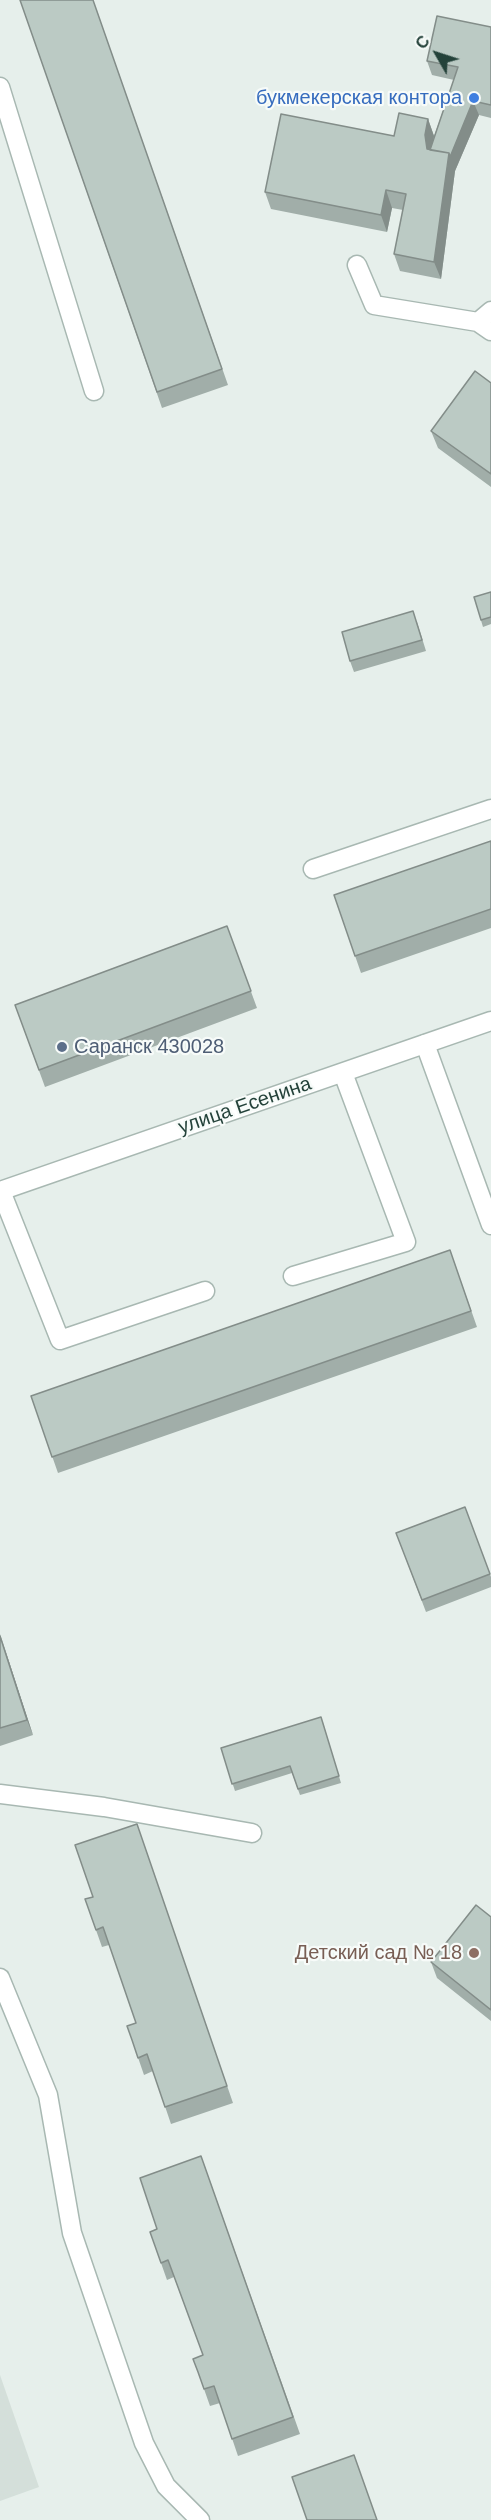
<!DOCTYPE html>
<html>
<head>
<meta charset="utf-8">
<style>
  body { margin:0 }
  #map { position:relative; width:491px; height:2520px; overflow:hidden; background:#e6efeb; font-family:Helvetica,sans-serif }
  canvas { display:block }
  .north { position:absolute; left:407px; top:24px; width:60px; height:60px; -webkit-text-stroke:4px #f7fbf9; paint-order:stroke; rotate:309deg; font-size:16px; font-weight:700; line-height:24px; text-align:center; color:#24423a }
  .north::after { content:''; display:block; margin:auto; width:21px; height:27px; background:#24423a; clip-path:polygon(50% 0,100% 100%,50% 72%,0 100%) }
</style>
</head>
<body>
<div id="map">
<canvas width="491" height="2520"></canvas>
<div class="north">С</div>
</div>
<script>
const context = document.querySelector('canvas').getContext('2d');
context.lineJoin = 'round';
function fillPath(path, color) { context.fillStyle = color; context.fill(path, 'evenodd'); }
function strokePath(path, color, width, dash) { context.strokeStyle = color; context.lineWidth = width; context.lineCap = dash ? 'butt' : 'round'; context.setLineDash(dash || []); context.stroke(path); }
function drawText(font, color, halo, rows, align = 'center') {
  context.font = font + ' Helvetica,sans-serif'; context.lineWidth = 4.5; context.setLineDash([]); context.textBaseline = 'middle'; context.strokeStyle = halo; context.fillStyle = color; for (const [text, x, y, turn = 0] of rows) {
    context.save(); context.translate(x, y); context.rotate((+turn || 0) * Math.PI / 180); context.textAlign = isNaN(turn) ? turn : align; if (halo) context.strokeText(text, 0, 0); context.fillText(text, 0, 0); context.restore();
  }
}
const built = new Path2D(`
  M0 2375 39 2487 0 2501Z`);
const lane = new Path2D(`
  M0 87 94 391
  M357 265 374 305 478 322
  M491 311 478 322 491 331
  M313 869 491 809
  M425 1044 491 1225
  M1 1191 60 1340 205 1291
  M293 1276 406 1242 343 1073
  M0 1794 104 1807 252 1833
  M0 1978 48 2095 72 2233 144 2443 166 2486 200 2520`);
const street = new Path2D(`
  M0 1191 491 1021`);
const wall = new Path2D(`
  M20 0H93L228 385 162 408Z
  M491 27V118L479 115 455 171 441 279 400 271 394 254 403 210 392 208 387 232 271 209 265 192 394 136 428 119 434 136 454 80 432 75 427 61Z
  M491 383V487L438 448 431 431Z
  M491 592V624L483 627 474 597Z
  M417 622 426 651 354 672 350 661Z
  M491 841V928L361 973 334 895Z
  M227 926 257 1008 45 1087 15 1005Z
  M450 1250 477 1327 58 1473 31 1396Z
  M465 1507 491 1577V1587L426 1612 396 1533Z
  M0 1634 33 1735 0 1746Z
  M323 1723 341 1783 300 1795 292 1773 235 1791 221 1748Z
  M137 1824 233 2103 171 2124 153 2071 144 2075 132 2040 136 2023 109 1945 102 1947 85 1899 93 1897Z
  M491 1917V2021L437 1978 431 1962Z
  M201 2156 300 2434 238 2456 220 2403 210 2406 198 2372 203 2355 174 2277 167 2280 155 2246 157 2229Z`);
const shadedWall = new Path2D(`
  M473 101 479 115 455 171 441 279 434 262 449 153Z
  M428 119 434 136 431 153 427 149 425 135Z
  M386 190 392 208 387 232 381 215Z
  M0 1634 33 1735 27 1720Z`);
const building = new Path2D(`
  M20 0H93L222 369 157 392Z
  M437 16 491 27V105L473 101 450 157 449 153 430 150 458 67 427 61Z
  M399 113 428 119 425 135 427 149 449 153 434 262 394 254 406 194 386 190 381 215 265 192 281 114 394 136Z
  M475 371 491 383V474L431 431Z
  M491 592V617L481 620 474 597Z
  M413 611 422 640 350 661 342 632Z
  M491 841V909L355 956 334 895Z
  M227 926 251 991 39 1070 15 1005Z
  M450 1250 471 1311 52 1457 31 1396Z
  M465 1507 490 1574 422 1600 396 1533Z
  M0 1636 27 1720 0 1728Z
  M321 1717 339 1776 298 1789 290 1766 232 1784 221 1748Z
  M137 1824 227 2086 165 2107 147 2054 138 2058 132 2040 127 2026 136 2023 103 1927 96 1930 85 1899 93 1897 75 1845Z
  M476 1905 491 1917V2010L431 1962Z
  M201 2156 293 2417 232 2439 214 2386 204 2389 198 2372 193 2359 203 2355 168 2260 161 2263 155 2246 150 2232 157 2229 140 2178Z
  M354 2455 377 2520H307L292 2477Z`);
const markers = [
  [474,98,6,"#3f7fe0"],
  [62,1047,6,"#5c6f8a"],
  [474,1953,6,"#8d6e63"]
];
const shopNames = [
  ["букмекерская контора",462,98]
];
const serviceNames = [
  ["Саранск 430028",74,1047]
];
const streetNames = [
  ["улица Есенина",245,1106,-19]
];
const educationNames = [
  ["Детский сад № 18",462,1953]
];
fillPath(built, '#d4dfda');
strokePath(lane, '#a8b8b2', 21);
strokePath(street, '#a8b8b2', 21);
strokePath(lane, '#fff', 18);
strokePath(street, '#fff', 18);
fillPath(wall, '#a1aea9');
fillPath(shadedWall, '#838d89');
fillPath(building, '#bbcac4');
strokePath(building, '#838d89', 1.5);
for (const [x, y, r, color] of markers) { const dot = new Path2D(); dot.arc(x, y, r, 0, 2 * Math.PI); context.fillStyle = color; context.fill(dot); strokePath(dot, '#f7fbf9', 2); }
drawText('20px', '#366cbe', '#f7fbf9', shopNames, 'right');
drawText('20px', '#4e5e75', '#f7fbf9', serviceNames, 'left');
drawText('20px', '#24423a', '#f7fbf9', streetNames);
drawText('20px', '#785e54', '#f7fbf9', educationNames, 'right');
</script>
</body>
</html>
